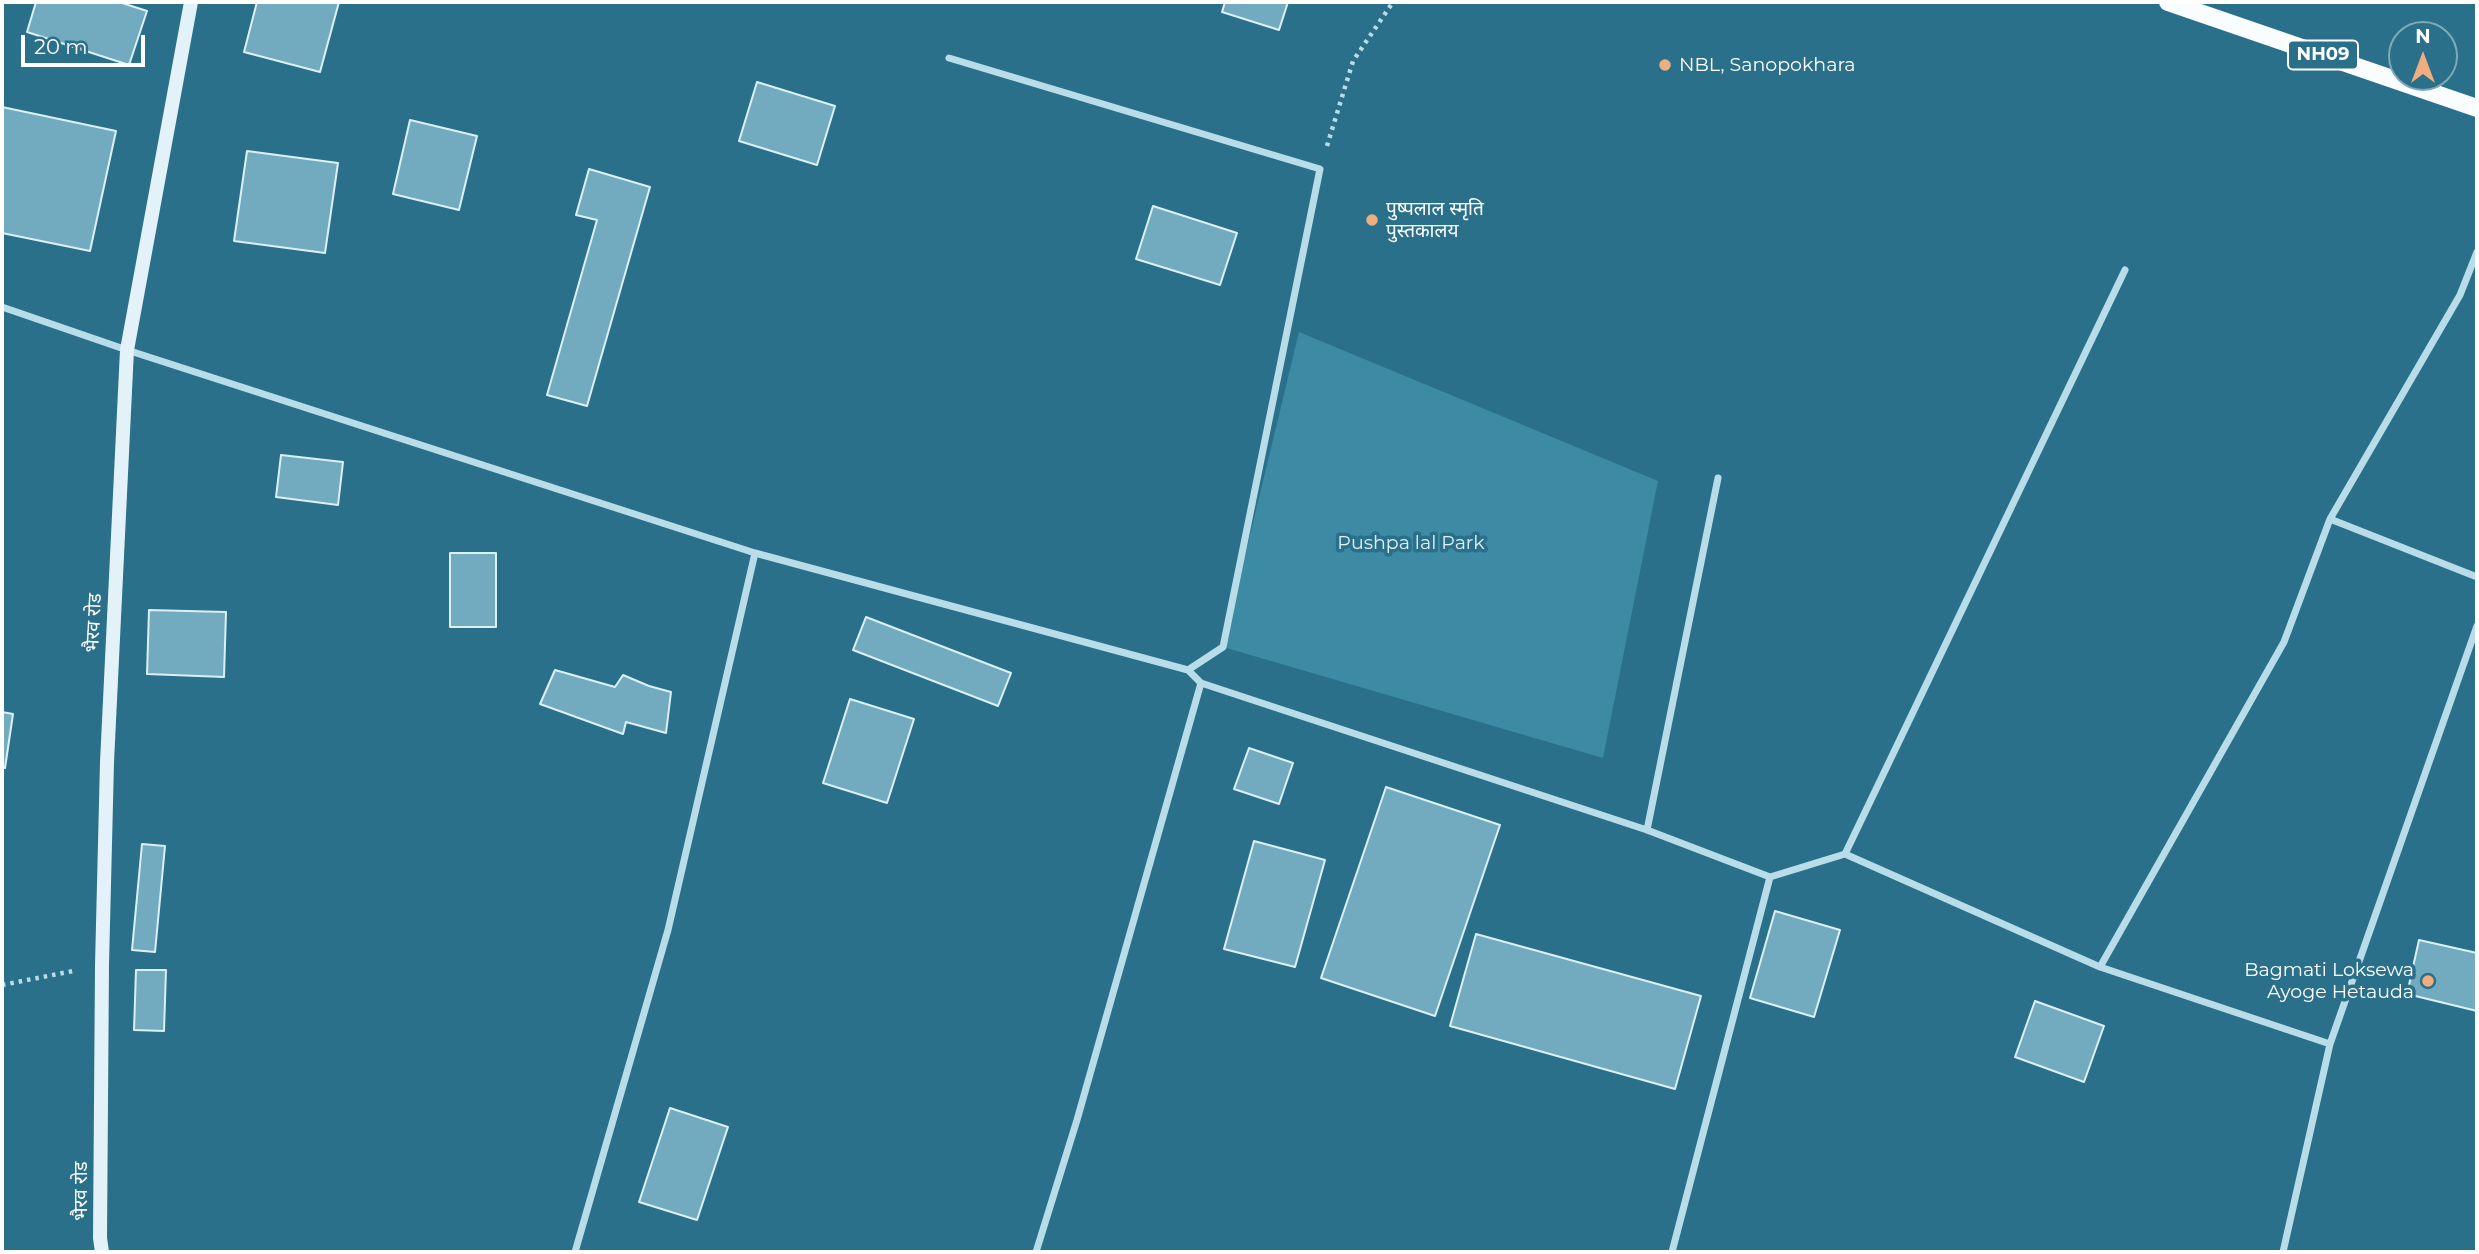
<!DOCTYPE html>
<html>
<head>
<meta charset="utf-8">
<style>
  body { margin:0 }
  #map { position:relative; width:2479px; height:1254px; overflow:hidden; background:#2a708a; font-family:Montserrat,sans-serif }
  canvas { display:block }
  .frame { position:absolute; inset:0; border:4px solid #fff; pointer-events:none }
  .north { position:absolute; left:2388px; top:21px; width:70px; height:70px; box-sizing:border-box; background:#2a708a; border:2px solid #7fa9b9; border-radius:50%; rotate:0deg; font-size:19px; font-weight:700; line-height:28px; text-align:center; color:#fff }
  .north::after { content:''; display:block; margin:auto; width:24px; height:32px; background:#efae80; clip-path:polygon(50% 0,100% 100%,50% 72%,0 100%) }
  .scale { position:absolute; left:21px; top:35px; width:124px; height:32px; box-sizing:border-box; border:4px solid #fff; border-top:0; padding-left:9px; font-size:21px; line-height:24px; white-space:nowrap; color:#fff; -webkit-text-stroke:5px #2a708a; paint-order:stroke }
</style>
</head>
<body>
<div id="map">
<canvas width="2479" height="1254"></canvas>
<div class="frame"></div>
<div class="north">N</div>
<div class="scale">20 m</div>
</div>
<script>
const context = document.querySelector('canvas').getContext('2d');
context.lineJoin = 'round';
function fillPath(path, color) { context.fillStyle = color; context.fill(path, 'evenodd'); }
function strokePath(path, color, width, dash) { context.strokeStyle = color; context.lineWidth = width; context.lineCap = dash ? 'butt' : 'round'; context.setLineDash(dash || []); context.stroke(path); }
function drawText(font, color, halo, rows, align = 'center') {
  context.font = font + ' Montserrat,"Noto Sans Devanagari",sans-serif'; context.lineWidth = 7; context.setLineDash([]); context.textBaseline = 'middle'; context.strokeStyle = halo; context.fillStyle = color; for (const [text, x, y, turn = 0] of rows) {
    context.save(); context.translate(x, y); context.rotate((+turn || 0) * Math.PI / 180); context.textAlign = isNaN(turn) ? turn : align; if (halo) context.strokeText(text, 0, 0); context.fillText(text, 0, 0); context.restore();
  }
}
const green = new Path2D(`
  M1299 332 1658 481 1603 758 1223 647Z`);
const building = new Path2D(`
  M36 2H119L147 11 129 65 27 32Z
  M257 2H339L320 72 244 52Z
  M1225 2H1288L1279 30 1222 12Z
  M757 82 835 106 817 165 739 141Z
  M2 107 116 131 90 251 2 233Z
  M410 120 477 136 459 210 393 194Z
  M247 151 338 163 325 253 234 241Z
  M589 169 650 187 587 406 547 395 597 220 576 215Z
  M1153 206 1237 233 1220 285 1136 259Z
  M281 455 343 462 338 505 276 497Z
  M450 553H496V627H450Z
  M149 610 226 612 224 677 147 674Z
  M866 617 1011 673 998 706 853 650Z
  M555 670 615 687 623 675 649 686 671 692 666 733 626 722 623 734 540 704Z
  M850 699 914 719 887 803 823 783Z
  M2 712 13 714 5 768H2Z
  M1249 748 1293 763 1279 804 1234 789Z
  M1386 787 1500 825 1435 1016 1321 978Z
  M1254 841 1325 860 1295 967 1224 949Z
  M142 844 165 846 155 952 132 950Z
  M1775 911 1840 930 1814 1017 1750 998Z
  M1476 934 1701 996 1675 1089 1450 1026Z
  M2419 940 2477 953V1011L2407 994Z
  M136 970H166L164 1031 134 1030Z
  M2035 1001 2104 1026 2084 1082 2015 1057Z
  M670 1108 728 1127 697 1220 639 1202Z`);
const path = new Path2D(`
  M1327 146 1353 61 1393 2
  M2 985 73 971`);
const minor = new Path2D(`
  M949 58 1320 169 1223 647 1188 670
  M2 307 127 350 755 553 1188 670 1201 683 1647 830 1770 877 1845 854 2100 967 2330 1044
  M2330 519 2477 577
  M1647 830 1718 478
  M1845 854 2125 270
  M2100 967 2284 642 2330 519 2460 295 2477 252
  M575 1252 668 930 755 553
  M1036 1252 1077 1120 1201 683
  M1672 1252 1770 877
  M2283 1252 2330 1044 2477 626`);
const secondary = new Path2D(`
  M102 1252 100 1238 102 965 107 762 127 350 191 2`);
const primary = new Path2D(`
  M2168 2 2477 108`);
const markers = [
  [1665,65,7,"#efae80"],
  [1372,220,7,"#efae80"],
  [2428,981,7,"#efae80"]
];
const shields = [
  [2323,55,70]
];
const shieldNames = [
  ["NH09",2323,55]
];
const poiNames = [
  ["NBL, Sanopokhara",1679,65],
  ["पुष्पलाल स्मृति",1386,209],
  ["पुस्तकालय",1386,231],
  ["Bagmati Loksewa",2414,970,"right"],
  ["Ayoge Hetauda",2414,992,"right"]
];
const parkNames = [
  ["Pushpa lal Park",1411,543]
];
const streetNames = [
  ["भैरव रोड",94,623,-87],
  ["भैरव रोड",81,1191,-90]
];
fillPath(green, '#3c8aa4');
fillPath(building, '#72abbf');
strokePath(building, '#dcf0f7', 2);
strokePath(path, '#b8dde9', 4.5, [3.5, 5]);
strokePath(minor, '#b8dde9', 7);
strokePath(secondary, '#e2f2f8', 14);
strokePath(primary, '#fafdfe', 18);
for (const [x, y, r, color] of markers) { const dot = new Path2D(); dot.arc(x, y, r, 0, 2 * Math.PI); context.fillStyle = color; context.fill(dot); strokePath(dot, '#2a708a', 2.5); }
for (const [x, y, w] of shields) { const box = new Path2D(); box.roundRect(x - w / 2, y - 14.5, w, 29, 5); context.fillStyle = '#2a708a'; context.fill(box); strokePath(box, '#fff', 2); }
drawText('bold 18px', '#fff', null, shieldNames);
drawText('19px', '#fff', '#2a708a', poiNames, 'left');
drawText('19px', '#dcf0f7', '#2a708a', parkNames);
drawText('19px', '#fff', '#2a708a', streetNames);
</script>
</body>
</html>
